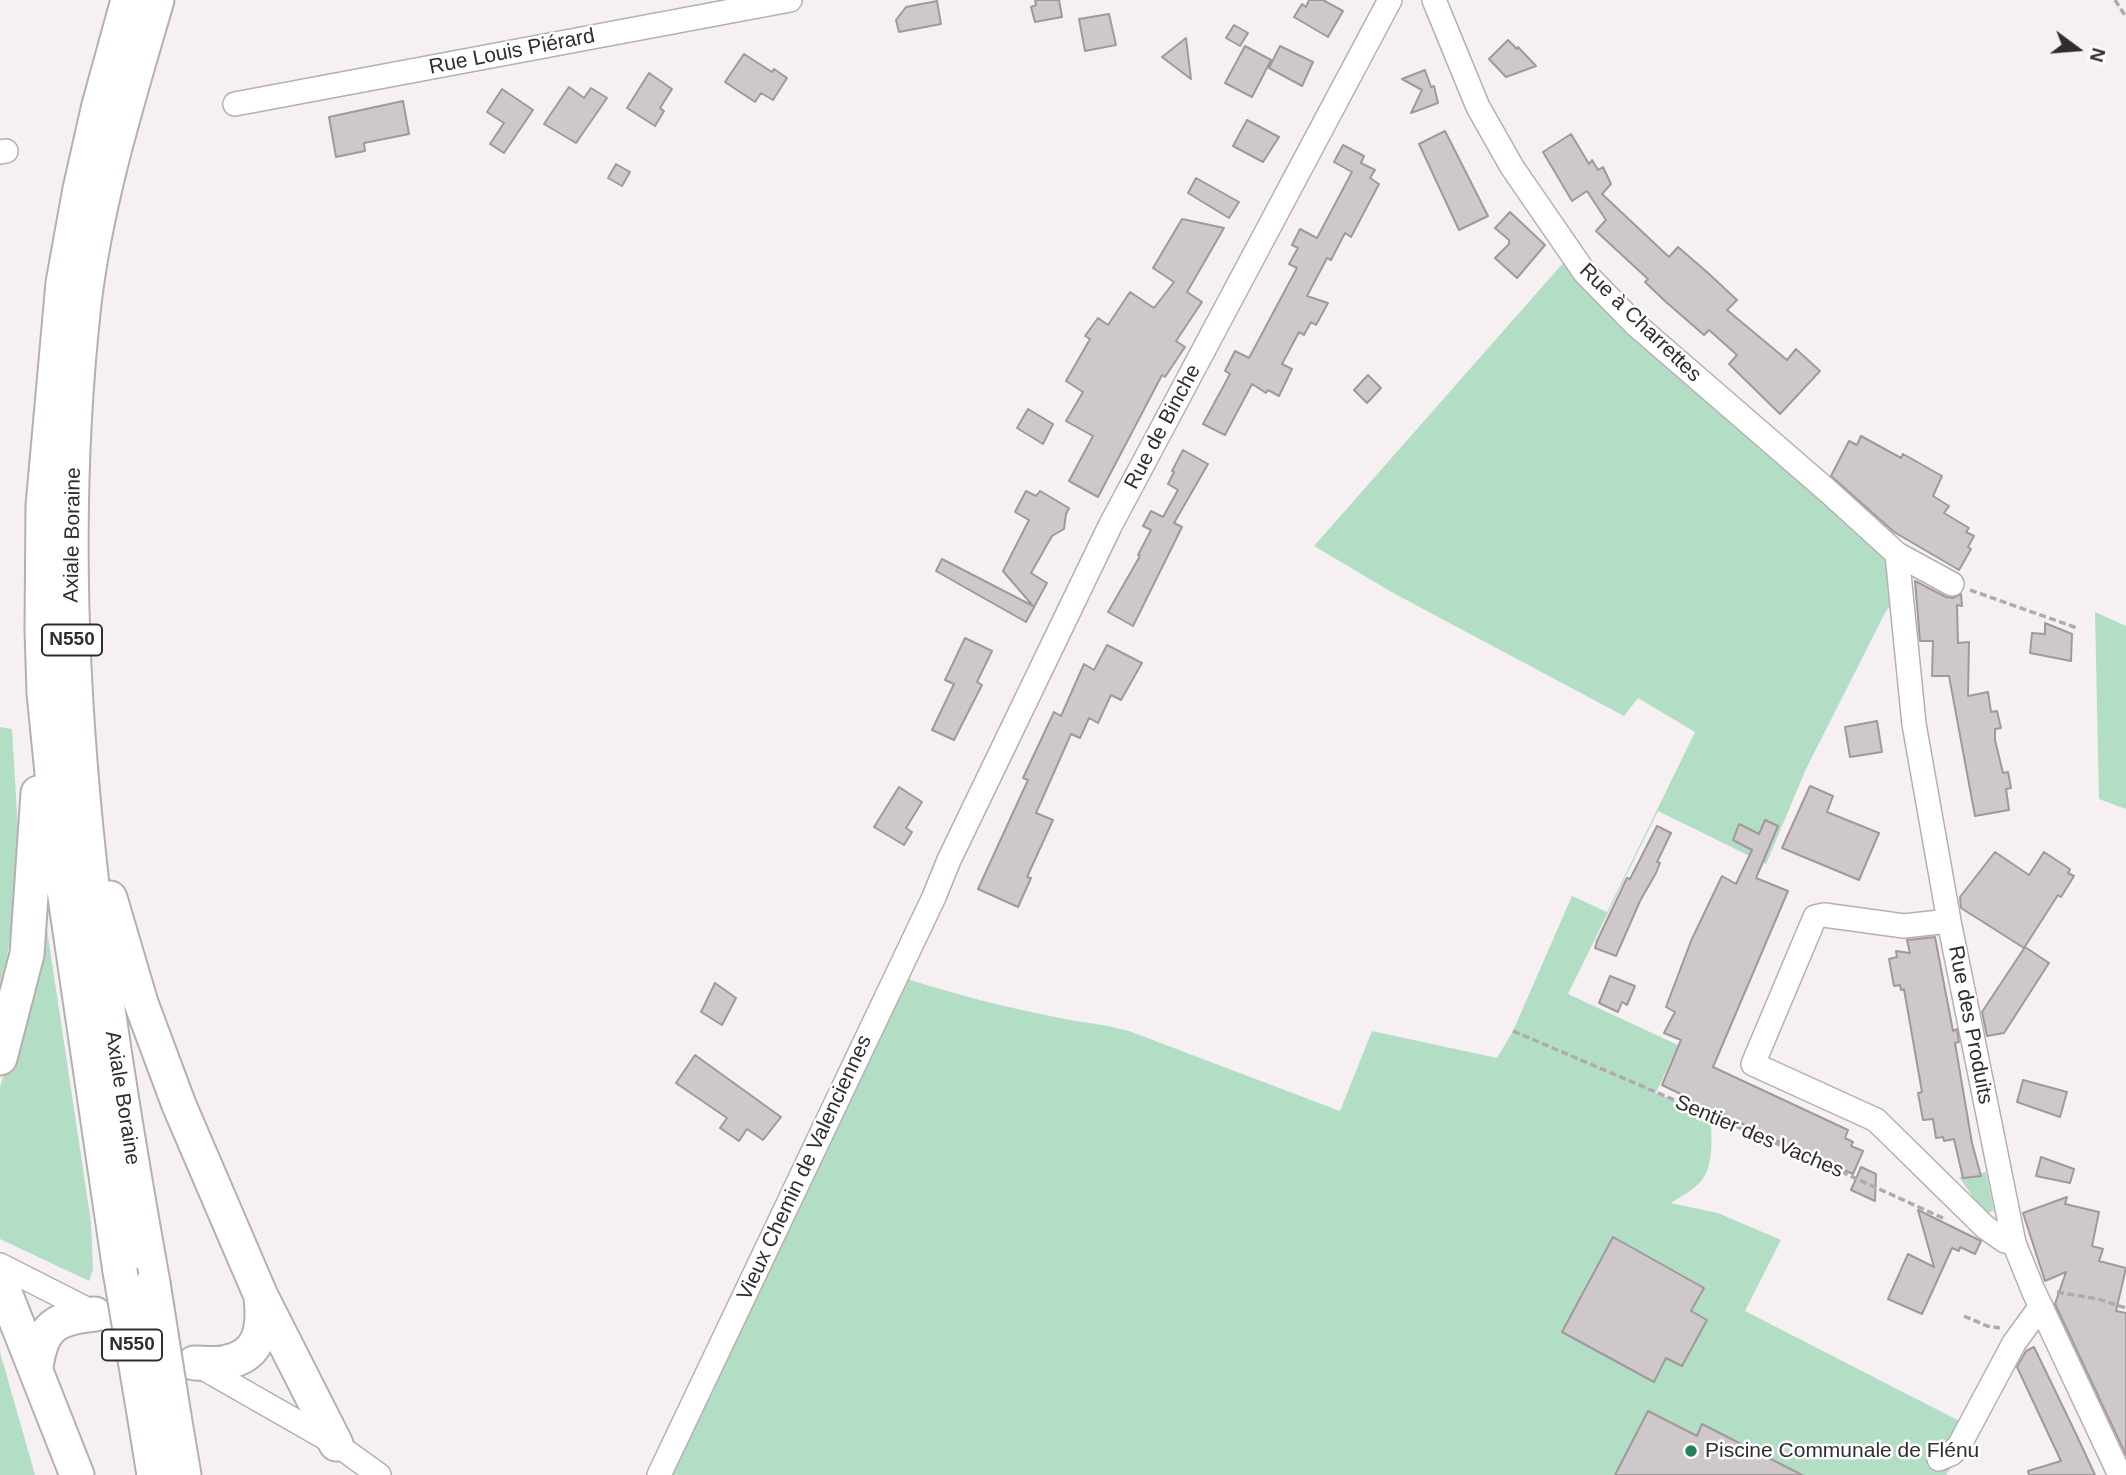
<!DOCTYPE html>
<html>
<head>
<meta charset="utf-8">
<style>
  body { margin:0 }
  #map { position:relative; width:2126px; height:1475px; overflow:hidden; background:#f7f0f3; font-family:Helvetica,sans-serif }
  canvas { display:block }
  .north { position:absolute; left:2042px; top:14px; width:70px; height:70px; -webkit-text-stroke:5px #fff; paint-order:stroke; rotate:106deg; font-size:19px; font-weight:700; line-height:28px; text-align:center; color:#302d2e }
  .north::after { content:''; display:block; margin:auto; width:24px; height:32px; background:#302d2e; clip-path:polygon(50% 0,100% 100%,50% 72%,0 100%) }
</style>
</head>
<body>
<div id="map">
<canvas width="2126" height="1475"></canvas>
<div class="north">N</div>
</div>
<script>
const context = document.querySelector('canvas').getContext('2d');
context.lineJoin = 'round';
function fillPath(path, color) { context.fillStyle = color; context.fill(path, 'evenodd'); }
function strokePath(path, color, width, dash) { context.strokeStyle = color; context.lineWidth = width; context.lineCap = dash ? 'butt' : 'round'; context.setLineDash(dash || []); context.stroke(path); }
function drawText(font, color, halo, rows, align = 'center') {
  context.font = font + ' Helvetica,sans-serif'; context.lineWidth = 5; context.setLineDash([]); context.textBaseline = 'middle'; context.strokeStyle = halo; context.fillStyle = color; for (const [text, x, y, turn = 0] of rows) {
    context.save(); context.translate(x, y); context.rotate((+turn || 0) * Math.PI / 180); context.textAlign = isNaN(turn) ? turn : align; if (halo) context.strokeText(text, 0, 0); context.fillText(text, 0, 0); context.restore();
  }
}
const green = new Path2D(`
  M1571 254 1897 554 1901 594 1886 611 1806 769 1766 864 1658 811 1568 994 1678 1045 1656 1093 1710 1115C1712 1133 1714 1165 1702 1180 1694 1190 1681 1196 1671 1203L1718 1213 1781 1240 1745 1311 1975 1429 1946 1475H659L897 975C949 994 1010 1008 1065 1019 1087 1023 1108 1025 1129 1031L1340 1111 1372 1031 1497 1058 1513 1031 1572 896 1607 912 1695 732 1638 698 1624 716 1395 594 1314 546Z
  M2095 612 2126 626V809L2099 799Z
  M0 727 12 729 20 864 4 979 0 991Z
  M45 916 91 1222 93 1269 89 1281 0 1239V1087L20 1021Z
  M1986 1172 1994 1211 1984 1213 1959 1177Z
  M0 1352 35 1475H0Z`);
const building = new Path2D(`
  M1035 0H1059L1062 17 1035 22 1031 7 1036 5Z
  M1309 0H1323L1343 11 1328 37 1294 17 1302 4 1306 7Z
  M937 1 941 24 899 32 896 20 906 7Z
  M1109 14 1116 45 1085 51 1079 19Z
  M1234 25 1248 33 1240 46 1226 38Z
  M1186 38 1191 79 1162 57Z
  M1508 40 1517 49 1518 47 1536 66 1506 77 1489 59Z
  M1245 46 1271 60 1252 97 1225 83Z
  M1280 46 1313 62 1302 86 1269 68Z
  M744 54 772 72 774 69 787 78 773 100 761 93 755 102 725 82Z
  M1425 70 1431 87 1434 86 1438 103 1411 113 1422 90 1402 79Z
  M649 73 672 89 660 108 664 111 655 126 627 108Z
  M569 87 584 98 591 88 607 98 576 143 544 124Z
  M502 89 533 110 504 153 490 144 504 123 487 112Z
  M403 101 409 134 364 143 365 151 336 157 329 117Z
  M1247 120 1279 137 1263 162 1233 146Z
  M1445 131 1488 216 1459 230 1419 144Z
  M1571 134 1589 164 1592 160 1598 170 1603 167 1611 184 1602 194 1669 257 1678 247 1708 273 1737 300 1727 310 1787 360 1796 349 1820 371 1780 414 1729 364 1737 355 1709 330 1704 335 1666 302 1645 282 1648 279 1596 231 1606 220 1587 191 1572 201 1543 152Z
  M1343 145 1364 156 1361 163 1375 170 1370 178 1379 184 1351 237 1345 233 1331 260 1327 258 1307 296 1328 303 1316 325 1311 322 1304 335 1299 332 1282 364 1292 369 1279 396 1268 390 1266 393 1252 384 1225 435 1203 424 1230 374 1225 371 1235 351 1249 358 1297 268 1289 264 1298 248 1292 245 1300 229 1317 238 1352 172 1334 162Z
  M616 164 630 172 622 186 608 178Z
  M1196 178 1239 202 1229 218 1188 193Z
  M1510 212 1545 245 1517 278 1495 258 1509 244V240L1495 228Z
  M1182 219 1224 228 1187 292 1202 302 1176 341 1185 347 1165 377 1162 375 1098 497 1069 481 1093 436 1066 421 1083 392 1066 381 1090 339 1085 336 1098 318 1108 325 1130 292 1154 308 1174 282 1153 268Z
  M1368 375 1381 388 1367 403 1354 390Z
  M1028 409 1053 424 1043 444 1017 428Z
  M1861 436 1901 458 1903 454 1942 476 1933 496 1949 506 1944 513 1969 528 1966 532 1974 536 1968 547 1971 549 1959 570 1894 532 1831 476 1849 441 1857 445Z
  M1183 450 1208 464 1174 523 1182 527 1133 626 1108 612 1140 556 1138 555 1151 530 1143 526 1151 511 1163 517 1178 490 1168 484 1174 472 1172 471Z
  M1026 491 1036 496 1040 491 1069 508 1066 514 1064 529 1052 536 1031 573 1047 583 1026 622 936 571 942 559 1033 606 1003 571 1029 520 1015 512Z
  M1915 581 1946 597 1953 598 1961 594 1962 606 1957 605 1958 643 1969 642 1968 696 1988 692 1991 712 1997 711 2001 728 1995 729V740L2003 773 2008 772 2011 788 2006 789 2009 810 1975 816 1949 676H1932L1933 641H1920Z
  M2045 623 2072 634 2071 661 2030 653 2032 633 2045 634Z
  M965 638 992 651 977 682 982 685 954 740 932 730 954 684 945 680Z
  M1107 645 1142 663 1121 700 1111 695 1098 723 1089 718 1080 738 1071 734 1036 813 1053 820 1027 877 1031 878 1018 907 978 889 1028 780 1023 778 1054 712 1061 716 1084 664 1094 670Z
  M1877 721 1882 752 1850 757 1845 727Z
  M1810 786 1833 796 1827 812 1879 833 1859 880 1782 848Z
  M899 787 922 802 906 828 912 832 904 845 874 827Z
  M1765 820 1778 826 1756 878 1788 891 1713 1067 1848 1130 1845 1138 1853 1142 1851 1146 1863 1151 1853 1174 1788 1146 1718 1112 1717 1117 1694 1106 1689 1098 1662 1085 1681 1040 1664 1033 1675 1012 1666 1007 1691 941 1722 876 1736 884 1752 850 1733 840 1739 824 1759 834Z
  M1657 826 1671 833 1657 862 1660 863 1656 873 1640 901 1616 956 1595 948 1597 941 1627 878 1630 879Z
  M1995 852 2029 875 2044 852 2070 869 2068 873 2074 876 2061 897 2058 895 2024 948 1961 908 1960 897Z
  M1935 937 1953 1031 1957 1029 1959 1042 1955 1043 1972 1143 1981 1176 1963 1178 1954 1139 1944 1141 1943 1137 1936 1138 1933 1119 1923 1120 1918 1093 1922 1092 1904 989 1901 990 1900 985 1894 986 1889 959 1897 957 1896 951 1910 953 1907 940Z
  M2025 947 2049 963 2004 1033 1987 1036 1982 1012Z
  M1610 976 1635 986 1627 1005 1622 1002 1618 1012 1599 1003Z
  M715 983 736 998 722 1025 701 1012Z
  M695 1055 781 1117 763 1140 747 1129 739 1141 720 1128 727 1118 676 1083Z
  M2023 1080 2067 1092 2060 1117 2017 1102Z
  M2041 1157 2074 1169 2070 1183 2036 1176Z
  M1861 1167 1876 1174 1875 1201 1851 1190Z
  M2067 1197 2065 1204 2099 1212 2092 1246 2103 1249 2099 1261 2126 1268 2116 1311 2126 1313V1455L2055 1304 2066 1272 2045 1281 2023 1213Z
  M1918 1210 1981 1241 1975 1254 1960 1247 1959 1251 1952 1248 1922 1314 1888 1299 1908 1254 1934 1267Z
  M1613 1237 1704 1288 1691 1311 1707 1320 1682 1366 1666 1358 1654 1382 1562 1332Z
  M2034 1347 2077 1436 2095 1475H2029L2028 1471 2061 1461 2017 1367 2026 1351Z
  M1648 1411 1697 1436 1702 1424 1802 1475H1615Z`);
const path = new Path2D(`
  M2115 0 2126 17
  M1970 590 2077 628
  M1513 1031 1822 1163 1945 1219
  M2057 1292 2098 1299 2126 1308
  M1964 1316 1987 1326 2000 1328`);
const minor = new Path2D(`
  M1434 0 1478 107 1512 167 1585 273 1635 324 1829 492 1897 554 1952 584
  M235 104 790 0
  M0 152 6 151
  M1897 554 1914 724 1949 921 2014 1243 2033 1290 2120 1475
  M1949 921 1904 926 1824 915 1815 917 1753 1064 1876 1120 1985 1227 2005 1241 2014 1243
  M0 1265 140 1336
  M196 1364 336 1444 379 1475
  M1939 1459 1951 1454 1959 1446 2014 1343 2041 1306
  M659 1475 934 897 949 860 1110 526 1390 0`);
const highway = new Path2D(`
  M110 898 141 1003 179 1105 261 1296 336 1444
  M0 1058 27 954 38 793
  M120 1271 63 883 44 693 42 630 43 506 63 283 80 189 98 109 128 0
  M0 1280 77 1475
  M153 1283C95 960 47 632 84 304 96 201 128 100 157 0
  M194 1363C204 1363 217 1365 227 1362 262 1355 264 1326 261 1297
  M36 1367C42 1326 55 1318 95 1314
  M174 1416 184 1475
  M145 1419 154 1475`);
const highwayBridge = new Path2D(`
  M120 1271 145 1419
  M153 1283 174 1416`);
const markers = [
  [1691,1451,7,"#23835a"]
];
const shields = [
  [72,640,60],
  [132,1345,60]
];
const shieldNames = [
  ["N550",72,640],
  ["N550",132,1345]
];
const streetNames = [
  ["Rue Louis Piérard",512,52,-11],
  ["Rue à Charrettes",1640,323,44],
  ["Rue de Binche",1163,427,-62],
  ["Axiale Boraine",73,535,-89],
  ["Rue des Produits",1970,1025,79],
  ["Axiale Boraine",122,1098,81],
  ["Sentier des Vaches",1759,1137,23],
  ["Vieux Chemin de Valenciennes",805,1168,-65]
];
const poiNames = [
  ["Piscine Communale de Flénu",1705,1451]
];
fillPath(green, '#b3dec6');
fillPath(building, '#cfc8ca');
strokePath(building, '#a0999b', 2);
strokePath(minor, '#b6afb1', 26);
strokePath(highway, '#b6afb1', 37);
strokePath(path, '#b0aaad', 3.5, [7, 3.5]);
strokePath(minor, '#fff', 23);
strokePath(highway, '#fff', 33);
strokePath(highwayBridge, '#b6afb1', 37, []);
strokePath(highwayBridge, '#fff', 33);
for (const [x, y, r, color] of markers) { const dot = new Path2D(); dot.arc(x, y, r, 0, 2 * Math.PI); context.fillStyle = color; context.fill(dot); strokePath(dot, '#fff', 2.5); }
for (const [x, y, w] of shields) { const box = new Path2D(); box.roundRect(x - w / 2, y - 15.5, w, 31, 5); context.fillStyle = '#fff'; context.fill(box); strokePath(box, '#302d2e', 2); }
drawText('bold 19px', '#302d2e', null, shieldNames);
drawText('21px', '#302d2e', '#fff', streetNames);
drawText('21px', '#302d2e', '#fff', poiNames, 'left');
</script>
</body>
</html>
